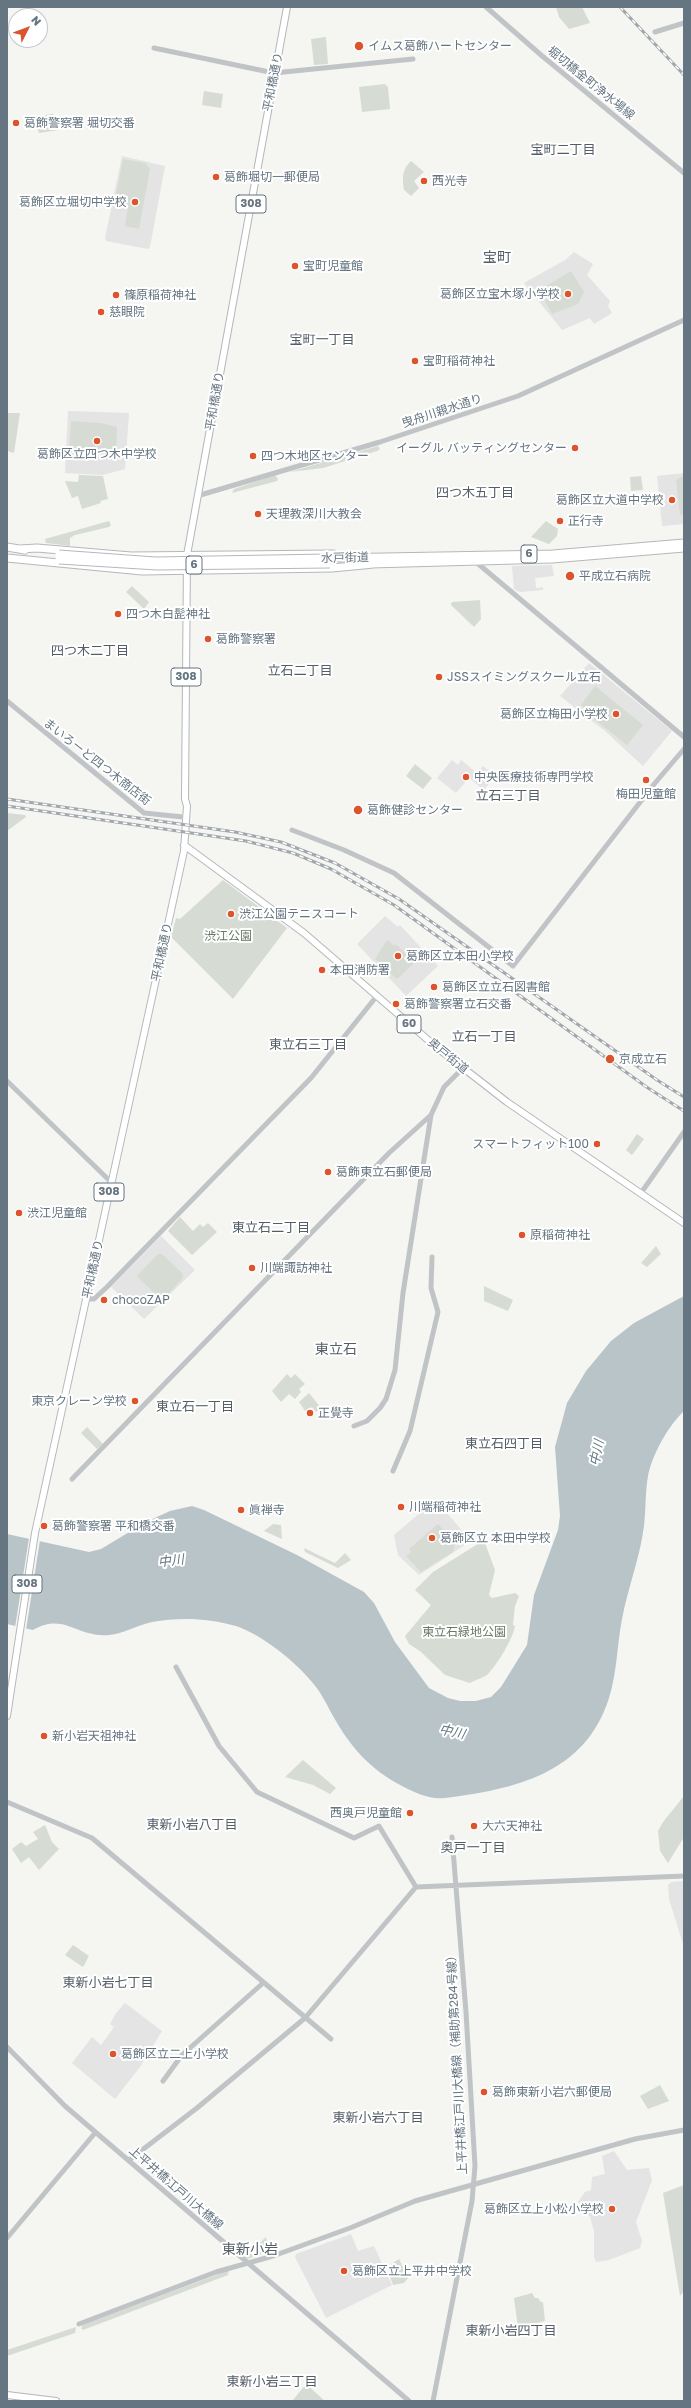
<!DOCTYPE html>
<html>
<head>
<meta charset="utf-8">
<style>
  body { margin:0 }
  #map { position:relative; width:691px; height:2408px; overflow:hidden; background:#f5f5f2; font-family:"Golos Text",sans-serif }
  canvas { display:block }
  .frame { position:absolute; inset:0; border:8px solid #657581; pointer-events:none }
  .north { position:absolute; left:8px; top:8px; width:40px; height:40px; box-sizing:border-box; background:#fff; border:1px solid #c1c8cd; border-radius:50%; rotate:48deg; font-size:11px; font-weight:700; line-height:16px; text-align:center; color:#657581 }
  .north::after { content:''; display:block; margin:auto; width:14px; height:18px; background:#db542c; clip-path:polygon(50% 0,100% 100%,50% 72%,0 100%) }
</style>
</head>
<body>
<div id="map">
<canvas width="691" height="2408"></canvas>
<div class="frame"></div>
<div class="north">N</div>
</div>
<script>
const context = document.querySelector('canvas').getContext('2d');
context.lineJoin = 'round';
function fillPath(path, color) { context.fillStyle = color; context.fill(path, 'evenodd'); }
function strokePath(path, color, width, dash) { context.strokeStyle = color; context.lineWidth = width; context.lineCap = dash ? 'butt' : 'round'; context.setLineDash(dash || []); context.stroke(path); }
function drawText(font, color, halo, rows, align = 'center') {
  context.font = font + ' "Golos Text","Noto Sans JP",sans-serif'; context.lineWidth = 4; context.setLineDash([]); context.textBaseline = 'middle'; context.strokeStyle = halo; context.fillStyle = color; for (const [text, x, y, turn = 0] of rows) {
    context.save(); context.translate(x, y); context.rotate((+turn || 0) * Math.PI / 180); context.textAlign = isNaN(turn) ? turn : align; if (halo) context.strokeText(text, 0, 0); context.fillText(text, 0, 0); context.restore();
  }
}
const built = new Path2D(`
  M122 156 165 166 150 247 148 249 106 241 105 238Z
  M574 252 593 264 587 275 610 301 608 306 612 313 594 324 590 318 562 330 524 283 565 260Z
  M68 411 129 413 125 469 103 475 65 473Z
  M684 473V524L662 526 657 476Z
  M552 565 554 576 535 578 536 588 543 587V590L520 592 514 589 512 566Z
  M589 663 672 731 643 766 605 731 560 696Z
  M452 760 458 765 461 760 477 773 483 766 495 776 484 790 469 778 456 793 437 778Z
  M385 916 398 927 400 925 438 966 406 996 357 944Z
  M161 1236 195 1270 144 1319 111 1287Z
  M423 1505 430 1508 436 1505H440L471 1541 419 1575 398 1555 394 1535 421 1512Z
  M684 1881V1947L669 1899 668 1885 672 1882Z
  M125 2003 162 2031 140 2067 115 2099 72 2063 92 2037 101 2045 114 2027 110 2024 116 2013Z
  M614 2151 627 2170 649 2168 652 2180 636 2222 642 2241 640 2248 609 2260 596 2262 594 2257V2231L590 2217 578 2202 585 2192 591 2190 592 2177 605 2174 602 2156Z
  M351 2234 358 2251 374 2246 392 2285 326 2318 295 2257 296 2254Z`);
const green = new Path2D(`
  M556 7H582L590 23 569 29 559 17Z
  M326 37 328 64 314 65 311 39Z
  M385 84 388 87 390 109 362 112 359 87Z
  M204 91 223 94 221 108 202 105Z
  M52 114 57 116 59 130 39 133 34 117Z
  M123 159 145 163 150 169 139 229 125 226 128 208 114 205Z
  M411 161 424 172 414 181 419 188 411 196 404 190C402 179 402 169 411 161Z
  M571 271 584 292 578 304 552 314 545 301 549 298 543 288Z
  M7 413H20L14 453 7 451Z
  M71 421 101 423 117 427 116 454 69 452Z
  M378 446 380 449 377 451 323 468 290 472Z
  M79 475 103 476 108 499 100 501 101 503 82 509 78 496 72 498 65 481 78 482Z
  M275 475 278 479 277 481 232 493 234 489Z
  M684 475V514L680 515 676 480Z
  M641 476 643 490 631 491 630 477Z
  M109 521 111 525 109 527 75 535 70 538V546L46 543 45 539Z
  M546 521 558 529 557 536 549 544 531 537Z
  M132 586 149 602 144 609 126 592Z
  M480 600 481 619 474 627 451 605 452 602Z
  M595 686 643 725 627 745 589 715 591 713 581 705Z
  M415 764 432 778 423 789 406 776Z
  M7 813 25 815 26 817 7 831Z
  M223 880 287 928 233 999 171 937 176 918 180 919Z
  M388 940 394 946 396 944 414 963 397 979 375 959C380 952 382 946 388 940Z
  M637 1134 644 1139 632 1155 626 1150Z
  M180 1217 193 1231 200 1224 203 1227 208 1223 217 1232 192 1255 168 1231Z
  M656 1246 661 1254 647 1267 641 1263Z
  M158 1254H162L183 1274 182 1279 168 1294 157 1296 137 1276Z
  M484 1286 513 1300 508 1311 484 1301Z
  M287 1374 291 1378 295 1374 305 1384 299 1389 301 1392 295 1399 289 1394 281 1402 272 1391Z
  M309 1393 321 1408 316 1412 312 1407 305 1411 299 1402Z
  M87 1427 103 1444 97 1449 81 1433Z
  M273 1524 281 1525 282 1539 264 1531Z
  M438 1524 455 1543 453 1552 421 1572 406 1556 411 1552 409 1549Z
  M481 1542 485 1543 495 1570 489 1595 492 1598 515 1593 519 1596 515 1606 513 1625 515 1626C513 1639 497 1665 487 1675 483 1678 475 1680 470 1683L445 1675 421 1652 409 1644 405 1636 431 1605 415 1590 433 1572Z
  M304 1548 335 1563 345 1553 351 1560 338 1568 305 1552Z
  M303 1760 336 1788 330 1794 313 1785 285 1777Z
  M684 1796V1837L668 1863 660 1851 658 1831 663 1822Z
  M45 1825 52 1842 59 1849 39 1870 29 1857 21 1863 12 1849 21 1842 26 1846 38 1839 33 1832Z
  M73 1945 89 1956 83 1967 65 1955Z
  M660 2085 669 2101 648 2109 640 2096Z
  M684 2185V2291L680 2296 663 2193Z
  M266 2237 269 2251 248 2259 245 2257Z
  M399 2259 408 2278 404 2283 393 2285 390 2277 396 2275 391 2264Z
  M229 2270 228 2275 83 2330 81 2328 83 2325Z
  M532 2293 535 2298H538L541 2302H543L545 2321 518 2328 514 2298Z
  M76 2327 75 2333 7 2356V2350Z
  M306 2384 325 2401H292Z`);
const water = new Path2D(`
  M684 1296V1411C668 1426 652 1455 648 1476 645 1493 646 1510 644 1526 640 1558 628 1587 622 1619 617 1645 617 1673 609 1698 585 1774 515 1789 445 1798 431 1800 415 1793 402 1786 370 1769 351 1748 333 1716 327 1705 321 1692 312 1682 296 1662 261 1634 236 1626 209 1618 179 1617 152 1622 137 1625 123 1634 109 1635 76 1638 65 1612 33 1630L7 1624V1534L89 1552 101 1549 146 1522 170 1511 192 1506 204 1510 297 1555 364 1592 374 1603 395 1642 429 1688 448 1698 460 1701H476L491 1697 501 1687 527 1645 534 1595 558 1530 560 1516 555 1447 567 1403 586 1371 611 1341 634 1323Z`);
const pier = new Path2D(`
  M29 1538 40 1540 26 1630 15 1628Z`);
const minor = new Path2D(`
  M486 7 541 55 684 173
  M655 32 684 23
  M154 48 274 73 413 59
  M197 496 380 442 518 396 684 320
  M476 562 684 737
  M7 701 144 813 183 817
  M292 830 344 850 394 873 513 966 655 783 684 749
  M7 1081 112 1183
  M641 1193 684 1132
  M86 1299H94L107 1287 311 1078 376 997
  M354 1426 367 1421 380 1408 386 1399 395 1370 403 1293 431 1115
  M393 1471 410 1431 438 1312 431 1288 432 1257
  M72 1479 389 1153 431 1115 444 1087 463 1068
  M176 1667 219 1746 257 1792 354 1838 379 1826 416 1887
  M7 1802 92 1838 331 2039
  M7 2047 65 2106 409 2401
  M163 2081 182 2055 263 1983
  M129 2160 197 2108 305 2018 416 1887 684 1876
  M7 2238 95 2133
  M79 2324 216 2272 273 2256 350 2228 415 2201 635 2139 684 2130
  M433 2401 472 2201 475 2166 466 2012 452 1837`);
const major = new Path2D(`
  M184 845 304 933 435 1046 507 1102 684 1223
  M7 1716 35 1533 184 851 187 806 185 799 187 555 287 7
  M7 2395 56 2401`);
const highway = new Path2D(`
  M7 547 25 550
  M20 549 37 548 131 556 333 554
  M7 558 142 571 332 568 374 564
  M328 558 553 554 684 543
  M370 564 552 559 684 548`);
const rail = new Path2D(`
  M620 7 684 75
  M7 799 235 832 281 842 335 863 399 899 657 1080 684 1097
  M7 806 246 841 293 853 331 869 394 905 648 1088 684 1111`);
const highwayBridge = new Path2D(`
  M59 554 155 561 328 558
  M59 560 157 566 330 564`);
const markers = [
  [359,46,5,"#db542c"],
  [16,123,4,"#db542c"],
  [216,177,4,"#db542c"],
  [424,181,4,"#db542c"],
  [135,202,4,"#db542c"],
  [295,266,4,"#db542c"],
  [568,294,4,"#db542c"],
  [116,295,4,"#db542c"],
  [101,312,4,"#db542c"],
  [415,361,4,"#db542c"],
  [97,441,4,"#db542c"],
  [575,448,4,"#db542c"],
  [253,456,4,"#db542c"],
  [672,500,4,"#db542c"],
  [258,514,4,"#db542c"],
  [560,521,4,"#db542c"],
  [570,576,5,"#db542c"],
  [118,614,4,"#db542c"],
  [208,639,4,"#db542c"],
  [439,677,4,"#db542c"],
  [616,714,4,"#db542c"],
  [466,777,4,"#db542c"],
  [646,780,4,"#db542c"],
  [358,810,5,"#db542c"],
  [231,914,4,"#db542c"],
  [398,956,4,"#db542c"],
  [322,970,4,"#db542c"],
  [434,987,4,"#db542c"],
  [396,1004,4,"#db542c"],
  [610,1059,5,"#db542c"],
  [597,1144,4,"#db542c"],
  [328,1172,4,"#db542c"],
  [19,1213,4,"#db542c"],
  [522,1235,4,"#db542c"],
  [252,1268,4,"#db542c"],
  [104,1300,4,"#db542c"],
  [135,1401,4,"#db542c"],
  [310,1413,4,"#db542c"],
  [401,1507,4,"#db542c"],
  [241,1510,4,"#db542c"],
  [44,1526,4,"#db542c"],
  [432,1538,4,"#db542c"],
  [44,1736,4,"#db542c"],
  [410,1813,4,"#db542c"],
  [474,1826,4,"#db542c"],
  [113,2054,4,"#db542c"],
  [484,2092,4,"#db542c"],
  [612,2209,4,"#db542c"],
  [344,2271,4,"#db542c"]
];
const shields = [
  [251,204,30],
  [529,554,16],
  [194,565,16],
  [186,677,30],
  [409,1024,24],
  [109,1192,30],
  [27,1584,30]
];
const shieldNames = [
  ["308",251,204],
  ["6",529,554],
  ["6",194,565],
  ["308",186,677],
  ["60",409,1024],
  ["308",109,1192],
  ["308",27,1584]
];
const poiNames = [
  ["イムス葛飾ハートセンター",368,46],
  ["葛飾警察署 堀切交番",24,123],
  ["葛飾堀切一郵便局",224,177],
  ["西光寺",432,181],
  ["葛飾区立堀切中学校",127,202,"right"],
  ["宝町児童館",303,266],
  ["葛飾区立宝木塚小学校",560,294,"right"],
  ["篠原稲荷神社",124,295],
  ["慈眼院",109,312],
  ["宝町稲荷神社",423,361],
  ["イーグル バッティングセンター",567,448,"right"],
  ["葛飾区立四つ木中学校",97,454,"center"],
  ["四つ木地区センター",261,456],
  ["葛飾区立大道中学校",664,500,"right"],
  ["天理教深川大教会",266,514],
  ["正行寺",568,521],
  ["平成立石病院",579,576],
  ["四つ木白髭神社",126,614],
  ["葛飾警察署",216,639],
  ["JSSスイミングスクール立石",447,677],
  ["葛飾区立梅田小学校",608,714,"right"],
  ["中央医療技術専門学校",474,777],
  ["梅田児童館",646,794,"center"],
  ["葛飾健診センター",367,810],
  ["渋江公園テニスコート",239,914],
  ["葛飾区立本田小学校",406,956],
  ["本田消防署",330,970],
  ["葛飾区立立石図書館",442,987],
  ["葛飾警察署立石交番",404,1004],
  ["京成立石",619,1059],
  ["スマートフィット100",589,1144,"right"],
  ["葛飾東立石郵便局",336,1172],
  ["渋江児童館",27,1213],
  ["原稲荷神社",530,1235],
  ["川端諏訪神社",260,1268],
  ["chocoZAP",112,1300],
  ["東京クレーン学校",127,1401,"right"],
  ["正覺寺",318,1413],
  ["川端稲荷神社",409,1507],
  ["眞禅寺",249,1510],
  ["葛飾警察署 平和橋交番",52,1526],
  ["葛飾区立 本田中学校",440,1538],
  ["新小岩天祖神社",52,1736],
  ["西奥戸児童館",402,1813,"right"],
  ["大六天神社",482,1826],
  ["葛飾区立二上小学校",121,2054],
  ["葛飾東新小岩六郵便局",492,2092],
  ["葛飾区立上小松小学校",604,2209,"right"],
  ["葛飾区立上平井中学校",352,2271]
];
const streetNames = [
  ["平和橋通り",273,82,-79],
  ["堀切橋金町浄水場線",591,83,39],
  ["平和橋通り",215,401,-80],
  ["曳舟川親水通り",442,411,-18],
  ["水戸街道",345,558,-1],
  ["まいろーど四つ木商店街",97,762,38],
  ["平和橋通り",162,952,-78],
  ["奥戸街道",448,1056,39],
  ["平和橋通り",93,1269,-78],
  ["上平井橋江戸川大橋線（補助第284号線）",457,2062,-93],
  ["上平井橋江戸川大橋線",176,2188,41]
];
const parkNames = [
  ["渋江公園",228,936],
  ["東立石緑地公園",464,1632]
];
const neighbourhoodNames = [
  ["宝町二丁目",563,150],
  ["宝町一丁目",322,340],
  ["四つ木五丁目",475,493],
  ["四つ木二丁目",90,651],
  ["立石二丁目",300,671],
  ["立石三丁目",508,796],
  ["立石一丁目",484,1037],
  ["東立石三丁目",308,1045],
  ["東立石二丁目",271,1228],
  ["東立石一丁目",195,1407],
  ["東立石四丁目",504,1444],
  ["東新小岩八丁目",192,1825],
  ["奥戸一丁目",473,1848],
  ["東新小岩七丁目",108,1983],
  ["東新小岩六丁目",378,2118],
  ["東新小岩四丁目",511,2331],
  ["東新小岩三丁目",272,2382]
];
const waterNames = [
  ["中川",597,1453,-78],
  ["中川",171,1561,-7],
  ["中川",452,1732,12]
];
const quarterNames = [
  ["宝町",497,258],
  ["東立石",336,1350],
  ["東新小岩",250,2250]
];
fillPath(built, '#e3e4e3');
fillPath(green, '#d6dcd3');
fillPath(water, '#b8c4c8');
fillPath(pier, '#f5f5f2');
strokePath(major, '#b3b8bb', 8);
strokePath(highway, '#b5b8bb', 9);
strokePath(minor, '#c0c4c7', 5);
strokePath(major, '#fff', 6);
strokePath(highway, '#fff', 7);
strokePath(rail, '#a1a7ac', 3);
strokePath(rail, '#fff', 1.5, [4.5]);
strokePath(highwayBridge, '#b5b8bb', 9, []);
strokePath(highwayBridge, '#fff', 7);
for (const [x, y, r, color] of markers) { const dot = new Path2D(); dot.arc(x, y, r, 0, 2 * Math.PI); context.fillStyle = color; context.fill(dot); strokePath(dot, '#fff', 1.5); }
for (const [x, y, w] of shields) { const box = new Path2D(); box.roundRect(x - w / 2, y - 9, w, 18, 3); context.fillStyle = '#fff'; context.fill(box); strokePath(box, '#657581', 1); }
drawText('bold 11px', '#657581', null, shieldNames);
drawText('12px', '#657581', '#fff', poiNames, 'left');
drawText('12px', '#657581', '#fff', streetNames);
drawText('12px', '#687964', '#fff', parkNames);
drawText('13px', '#535e67', '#fff', neighbourhoodNames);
drawText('italic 13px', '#61777f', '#fff', waterNames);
drawText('14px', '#535e67', '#fff', quarterNames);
</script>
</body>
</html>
